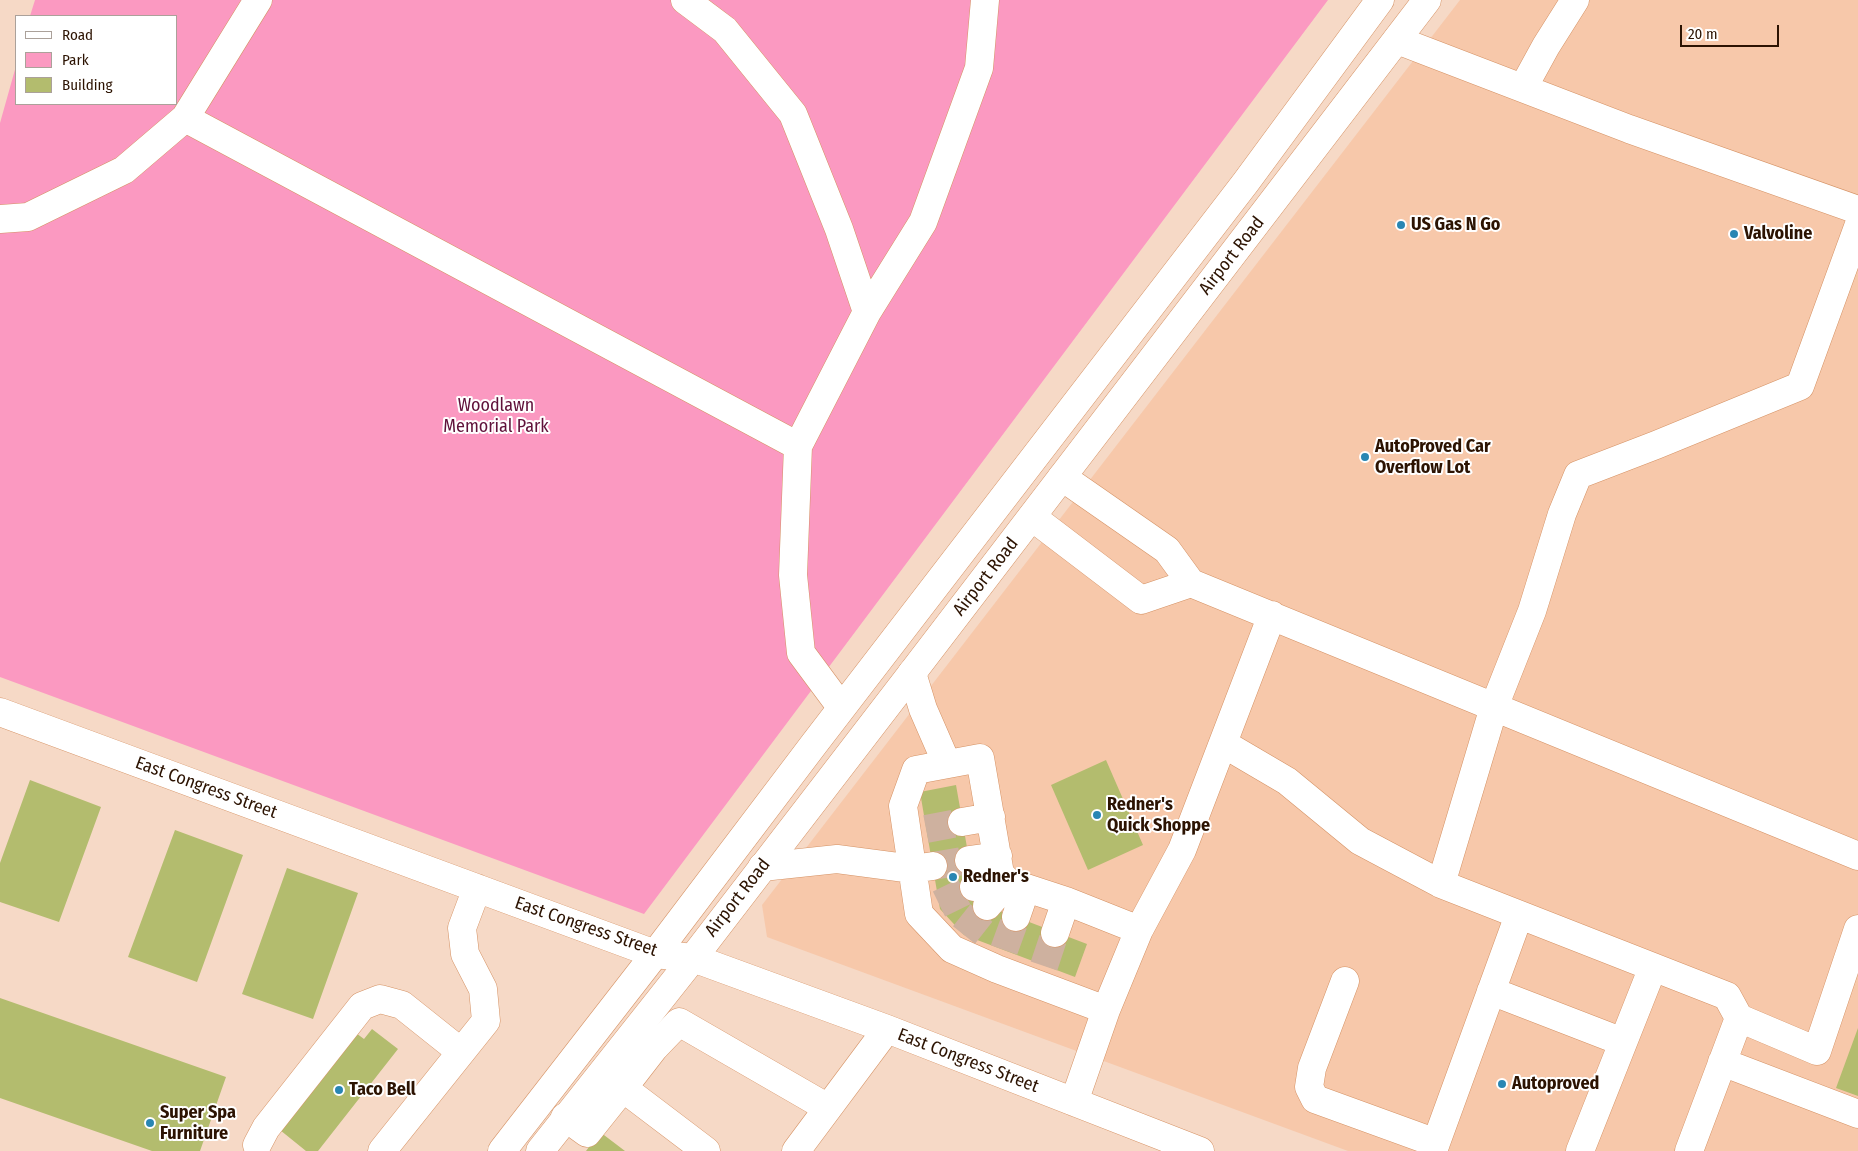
<!DOCTYPE html>
<html>
<head>
<meta charset="utf-8">
<style>
  body { margin:0 }
  #map { position:relative; width:1858px; height:1151px; overflow:hidden; background:#f6d9c6; font-family:"Fira Sans Condensed",sans-serif }
  canvas { display:block }
  .legend { position:absolute; left:15px; top:15px; width:162px; height:90px; box-sizing:border-box; background:#fff; border:1px solid #aba19a; margin:0; padding:6px 9px; list-style:none; font-size:15px; color:#2c1302 }
  .legend li { display:flex; align-items:center; gap:10px; height:25px }
  .legend b { width:25px; border:1px solid #aba19a }
  .scale { position:absolute; left:1680px; top:25px; width:99px; height:22px; box-sizing:border-box; border:2px solid #2c1302; border-top:0; padding-left:6px; font-size:15px; line-height:18px; white-space:nowrap; color:#2c1302; -webkit-text-stroke:4px #fff; paint-order:stroke }
</style>
</head>
<body>
<div id="map">
<canvas width="1858" height="1151"></canvas>
<ul class="legend">
<li><b style="height:6px;background:#fff"></b>Road</li>
<li><b style="height:14px;background:#fb99c1"></b>Park</li>
<li><b style="height:14px;background:#b3bc6e"></b>Building</li>
</ul>
<div class="scale">20 m</div>
</div>
<script>
const context = document.querySelector('canvas').getContext('2d');
context.lineJoin = 'round';
function fillPath(path, color) { context.fillStyle = color; context.fill(path, 'evenodd'); }
function strokePath(path, color, width, dash) { context.strokeStyle = color; context.lineWidth = width; context.lineCap = dash ? 'butt' : 'round'; context.setLineDash(dash || []); context.stroke(path); }
function drawText(font, color, halo, rows, align = 'center') {
  context.font = font + ' "Fira Sans Condensed",sans-serif'; context.lineWidth = 4; context.setLineDash([]); context.textBaseline = 'middle'; context.strokeStyle = halo; context.fillStyle = color; for (const [text, x, y, turn = 0] of rows) {
    context.save(); context.translate(x, y); context.rotate((+turn || 0) * Math.PI / 180); context.textAlign = isNaN(turn) ? turn : align; if (halo) context.strokeText(text, 0, 0); context.fillText(text, 0, 0); context.restore();
  }
}
const built = new Path2D(`
  M1460 0H1858V1151H1348L767 937 762 905Z`);
const green = new Path2D(`
  M35 0H1328L644 914 0 677V123L16 66V104H176V16H30Z`);
const building = new Path2D(`
  M1106 760 1143 845 1088 870 1051 785Z
  M30 780 101 807 59 922 0 902V863Z
  M956 785 974 887 987 906 1087 944 1075 977 964 935 940 909 920 792Z
  M175 830 243 855 197 982 128 957Z
  M287 868 358 893 313 1019 242 994Z
  M0 998 226 1077 200 1151H152L0 1098Z
  M1858 1028V1096L1836 1088Z
  M372 1029 398 1049 318 1151H306L280 1130 356 1033 364 1039Z
  M600 1132 625 1151H586Z`);
const minorTunnel = new Path2D(`
  M926 829 962 822
  M933 866 969 860
  M939 904 974 887
  M964 935 987 906
  M1004 950 1016 917
  M1044 966 1055 933`);
const minor = new Path2D(`
  M685 0 725 30 793 114 839 229 867 312
  M1397 40 1629 129 1858 210
  M1523 88 1546 46 1575 0
  M185 118 798 446
  M0 219 28 217 124 170 185 118 258 0
  M1062 477 1167 550 1191 583 1858 856
  M1032 517 1141 600 1191 583
  M912 673 923 709 947 764
  M841 707 801 653 793 575 798 446 867 312 923 222 979 68 985 0
  M0 712 655 954 693 958 887 1029 1200 1151
  M1224 744 1287 781 1360 841 1441 884
  M962 822 991 817
  M969 860 998 856
  M762 867 837 859 913 869 933 866
  M974 887 1000 874
  M987 906 1008 882
  M1016 917 1026 888
  M1055 933 1066 901
  M1345 981 1312 1068 1309 1087 1315 1099 1436 1143
  M1491 991 1623 1042
  M1106 1010 1139 930 1182 850 1272 615
  M1739 1018 1727 996 1441 884 1494 707 1532 611 1562 514 1578 475 1656 445 1800 386 1858 227
  M1722 1062 1858 1114
  M623 1088 654 1048 679 1022 828 1108
  M1074 1102 1106 1010 997 969 952 949 919 914 903 806 916 770 980 758 1000 874 1008 882 1066 901 1139 930
  M565 1117 587 1133 623 1088 706 1151
  M257 1145 266 1128 362 1006 380 999 402 1005 461 1052
  M382 1151 486 1021 483 989 465 954 462 928 477 888
  M796 1151 887 1029
  M1433 1151 1519 915
  M1580 1151 1653 967
  M1689 1151 1739 1018 1817 1051 1858 929`);
const major = new Path2D(`
  M502 1151 655 954 814 744 1246 182 1380 0
  M540 1151 693 958 912 673 1427 0`);
const markers = [
  [1401,225,5,"#2986b3"],
  [1734,234,5,"#2986b3"],
  [1365,457,5,"#2986b3"],
  [1097,815,5,"#2986b3"],
  [953,877,5,"#2986b3"],
  [1502,1084,5,"#2986b3"],
  [339,1090,5,"#2986b3"],
  [150,1123,5,"#2986b3"]
];
const poiNames = [
  ["US Gas N Go",1411,225],
  ["Valvoline",1744,234],
  ["AutoProved Car",1375,447],
  ["Overflow Lot",1375,468],
  ["Redner's",1107,805],
  ["Quick Shoppe",1107,826],
  ["Redner's",963,877],
  ["Autoproved",1512,1084],
  ["Taco Bell",349,1090],
  ["Super Spa",160,1113],
  ["Furniture",160,1134]
];
const streetNames = [
  ["Airport Road",1232,256,-52],
  ["Airport Road",986,577,-52],
  ["East Congress Street",206,788,20],
  ["Airport Road",738,898,-52],
  ["East Congress Street",586,927,19],
  ["East Congress Street",968,1061,21]
];
const parkNames = [
  ["Woodlawn",496,406],
  ["Memorial Park",496,427]
];
fillPath(built, '#f7c8aa');
fillPath(green, '#fb99c1');
fillPath(building, '#b3bc6e');
strokePath(minorTunnel, '#ceb19f', 28, [28, 14]);
strokePath(minor, '#d59264', 29);
strokePath(major, '#d59264', 29);
strokePath(minor, '#fff', 28);
strokePath(major, '#fff', 28);
for (const [x, y, r, color] of markers) { const dot = new Path2D(); dot.arc(x, y, r, 0, 2 * Math.PI); context.fillStyle = color; context.fill(dot); strokePath(dot, '#fff', 2); }
drawText('bold 18px', '#2c1302', '#fff', poiNames, 'left');
drawText('18px', '#2c1302', '#fff', streetNames);
drawText('18px', '#60113a', '#fff', parkNames);
</script>
</body>
</html>
